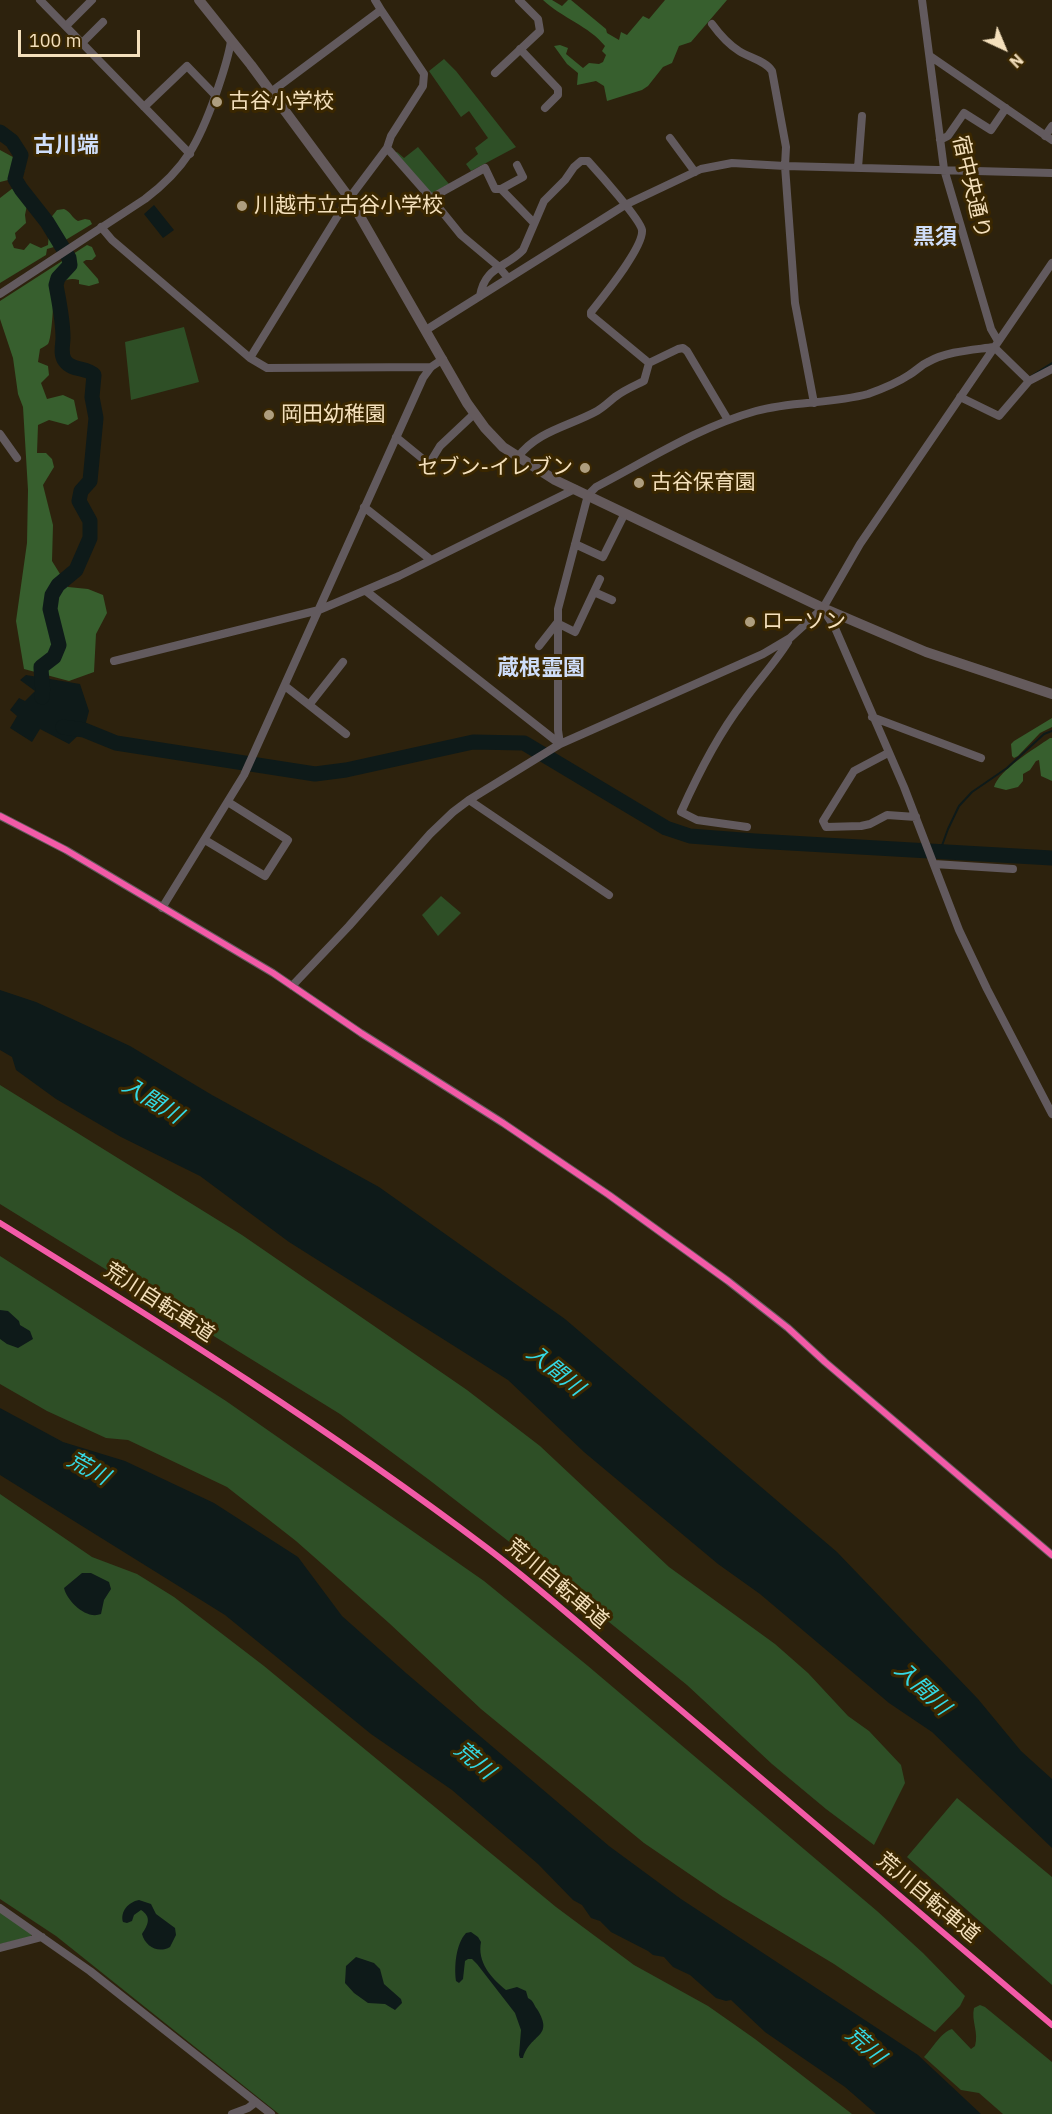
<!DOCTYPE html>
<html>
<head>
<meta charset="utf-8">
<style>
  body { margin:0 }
  #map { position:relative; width:1052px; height:2114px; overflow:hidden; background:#2d220d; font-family:"IBM Plex Sans",sans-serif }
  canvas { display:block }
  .north { position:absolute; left:974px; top:18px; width:60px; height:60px; -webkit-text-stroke:4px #3a2700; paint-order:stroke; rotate:136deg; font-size:16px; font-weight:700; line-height:24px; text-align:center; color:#f4e0bc }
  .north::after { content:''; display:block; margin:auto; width:21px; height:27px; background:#f4e0bc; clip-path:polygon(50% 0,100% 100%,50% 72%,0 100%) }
  .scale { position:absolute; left:18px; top:30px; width:122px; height:27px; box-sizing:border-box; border:3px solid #f4e0bc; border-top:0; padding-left:8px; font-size:18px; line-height:21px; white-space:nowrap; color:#f4e0bc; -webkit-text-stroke:4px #3a2700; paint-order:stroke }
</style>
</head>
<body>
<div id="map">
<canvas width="1052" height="2114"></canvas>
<div class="north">N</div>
<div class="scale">100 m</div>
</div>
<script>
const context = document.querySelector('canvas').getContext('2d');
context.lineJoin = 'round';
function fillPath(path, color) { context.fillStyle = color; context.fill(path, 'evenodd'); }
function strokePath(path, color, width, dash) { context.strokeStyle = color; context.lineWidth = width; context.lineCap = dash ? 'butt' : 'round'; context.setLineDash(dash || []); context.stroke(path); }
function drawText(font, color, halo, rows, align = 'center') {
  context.font = font + ' "IBM Plex Sans","Noto Sans JP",sans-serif'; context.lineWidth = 6; context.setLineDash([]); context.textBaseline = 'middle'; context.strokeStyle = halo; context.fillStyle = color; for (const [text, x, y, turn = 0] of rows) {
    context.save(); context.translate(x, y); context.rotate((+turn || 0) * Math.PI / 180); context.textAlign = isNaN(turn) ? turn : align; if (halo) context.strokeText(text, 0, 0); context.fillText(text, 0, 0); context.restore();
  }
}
const green = new Path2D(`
  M444 59 456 71 516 147 471 171 466 164 478 154 475 148 488 138 469 111 461 117 429 71Z
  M418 147 449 184 432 193H430L395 153 397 152 404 158Z
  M184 327 199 382 131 400 125 342Z
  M441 896 461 913 438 936 422 915Z
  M0 1085 242 1235 467 1390 540 1446 669 1567 775 1644 808 1673 848 1716 869 1731 901 1765 905 1783 874 1845 826 1809 772 1764 687 1685 516 1547 428 1479 340 1414 0 1204Z
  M0 1256 226 1401 484 1581 588 1666 877 1911 923 1953 965 1996 960 2006 935 2032 834 1964 723 1897 644 1843 481 1709 389 1623 296 1541 227 1487 128 1440 106 1438 47 1411 0 1384Z
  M0 1494 92 1557 137 1574 174 1597 264 1666 556 1907 634 1965 708 2006 755 2039 852 2114H279L56 1936 0 1899Z
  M957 1798 1052 1877V1985L907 1857Z
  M0 1912 32 1934 30 1937 0 1944Z
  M980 2005 985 2007 1052 2062V2114H1003L979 2093 961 2090 924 2057C933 2048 941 2032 952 2029L971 2049 975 2046C979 2032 971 2021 974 2008Z`);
const forest = new Path2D(`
  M543 0H552L562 6 568 0H571L606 29 607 33 619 40 621 32 627 35 643 16 649 19 665 0H727L691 42 679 46 672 63 663 67 648 86 642 90 607 101 604 86 596 81 577 85 578 73 567 64 554 46 560 45 568 48 566 54 583 68 589 63 599 64 603 62 606 55 602 51 605 46C589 26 562 18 543 0Z
  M0 150 22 162 25 170 20 177 0 182Z
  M13 188 21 192 28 200 25 215 26 223 15 233 16 238 12 243 14 248 24 250 30 243 41 248 48 245 49 232 45 225 57 210 64 209C71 212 72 218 78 221L85 219 90 220 92 224 54 247 47 249 46 255 0 283V198Z
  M87 245 92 247 96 256 92 260H86L83 262 98 279 99 283 89 286 79 284V280C67 277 62 282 53 290 54 298 52 339 48 344 46 346 43 347 40 349L38 362 48 366 49 375 41 383 47 399 63 395 74 400 78 419 68 425 49 420 38 425 37 453H46L52 459 54 467 43 485 53 525 52 561 68 587 88 589 103 595 107 613 96 634 94 672 69 681 24 669 16 621 27 543 28 490 23 407 18 394 13 358 0 319V301Z
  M1052 718V727L1040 733 1018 756 1014 758 1012 756 1011 744 1014 741Z
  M1050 738H1052V781L1041 776 1039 760 1036 761 1030 770 1023 774V781L1018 787 1006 790 994 787C999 770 1034 749 1050 738Z`);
const water = new Path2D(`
  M154 205 174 230 163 238 144 214Z
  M26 675 80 684 89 711 84 730 69 744 40 729 32 742 10 728 17 716 10 710 19 698 25 701 35 691 20 680Z
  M0 990 36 1002 130 1046 212 1095 379 1187 565 1319 837 1552 978 1699 1021 1751 1052 1779V1848L932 1732 889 1703 760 1594 718 1564 584 1452 508 1380 289 1242 200 1176 121 1137 56 1099 16 1070 12 1057 0 1050Z
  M0 1310 8 1311 19 1321 20 1325 30 1331 33 1339 18 1348 7 1344 0 1339Z
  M0 1408 63 1442 125 1461 214 1503 298 1557 342 1616 406 1673 609 1846 681 1899 918 2055 981 2114H876L845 2087 765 2032 731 2000 726 2001 716 1998 690 1975 673 1967 664 1957 653 1955 648 1951 611 1932 600 1921 591 1918 582 1905 573 1900 538 1864 452 1790 371 1734 225 1615 0 1475Z
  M82 1573H91L109 1582 111 1589 104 1600 101 1614C86 1620 67 1601 64 1588Z
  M139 1900 151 1904 156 1914 175 1928 176 1935 170 1947C158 1954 145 1946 142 1934 148 1925 152 1917 141 1910L134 1915 132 1921 127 1923 123 1922C120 1912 128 1902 139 1900Z
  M471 1932 478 1937 481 1942C477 1962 491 1978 506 1990L517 1987 526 1991 528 1998C534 2001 533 2004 537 2009 555 2038 530 2033 523 2058H520L519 2055 521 2030 515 2013 477 1964 472 1959H468L465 1961 463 1979 459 1983 456 1981C454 1966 456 1944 466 1933Z
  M356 1957 374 1963 380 1969 384 1984 401 1999 402 2003 395 2010 385 2004 368 2003 354 1993 345 1983 346 1966Z`);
const stream = new Path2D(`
  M1030 377 1052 363
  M940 851 948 829 959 806 972 792 1007 768 1044 734 1052 731`);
const river = new Path2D(`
  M0 132 12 141 21 155 15 179 21 189 47 222 69 258 70 265 58 278 56 285C59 302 63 320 63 338 63 345 60 354 65 361 72 371 87 367 94 375L92 397 96 418 90 481 81 491 79 501 90 521V538L76 570 58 585 52 595 50 609 59 645 54 657 41 667C41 677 44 687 42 697
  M63 727 84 730 116 743 315 774 346 770 473 742 524 743 666 828 690 836 755 841 1052 858`);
const street = new Path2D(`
  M40 0 190 154
  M922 0 944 169 991 329 998 341
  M712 24C720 35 728 44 739 51 750 58 766 61 772 71L786 147 785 166 795 303 814 403
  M66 26 92 0
  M82 43 103 22
  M520 49 558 89V95L545 108
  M930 56 1052 140
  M495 73 540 31 538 19 519 0
  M271 92 381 10 375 0
  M144 107 187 66 215 95
  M1045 136 1052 126
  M670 138 695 172
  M940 140 948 136 964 113 991 130 1006 108
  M387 148 431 198 485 168 495 189H501L534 223
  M858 168 862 116
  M501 189 523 177 517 165
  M431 198 461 235 498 266 508 278
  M101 227 112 240 250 358 267 368 431 367
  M0 294 145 199C186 168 199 142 216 94 222 76 228 60 231 41
  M480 296C485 266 506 268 523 250L544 201 565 180 574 167 581 161H588C598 172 640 219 642 230 644 247 602 298 591 312V315L649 363
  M426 330 625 205 701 169 732 163 785 166 1052 173
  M250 358 345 204 387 148 391 136 423 86 424 74 381 10
  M960 397 999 416 1029 381 1052 369
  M0 434 17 458
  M396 437 429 464 440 446 474 414
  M518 457C537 431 570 426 597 411 604 407 609 402 615 397 624 390 634 386 644 381L649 363 678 349 683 348 687 351 728 420
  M364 507 431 560
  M575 544 603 557 625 513
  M366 591 560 744
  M594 592 612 600
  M823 609 835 628 904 787 959 930 987 989 1052 1114
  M539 646 557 623 575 632 600 579
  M114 661 319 610 399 576 575 489
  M285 686 346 734
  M309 705 343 662
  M872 717 981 758
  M560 744 558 730V609L588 495 596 487C648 460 699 427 756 411 792 401 831 404 868 394 882 389 897 383 909 375 916 371 921 365 928 362 947 351 973 350 994 347L1029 381
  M888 753 854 771 823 821 826 827 861 826 870 824 887 815 916 817
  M469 800 609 895
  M0 816 66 850 273 973 361 1033 503 1123 609 1195 728 1281 788 1328 825 1362 1052 1555
  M747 827 697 820 681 812C698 774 717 736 743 702 757 682 775 663 788 642
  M205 840 265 876 288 840 228 802
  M934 864 1013 869
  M162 908 244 775 423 378 431 367 443 359
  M292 986 349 926 430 834 453 812 469 800 560 744 763 654 790 638 823 608 860 544 1052 263
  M0 1908 90 1971 271 2114
  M0 1948 42 1937
  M232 2114 248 2108 256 2102`);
const secondary = new Path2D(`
  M199 0 251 65 350 199 467 403 485 428 503 447 555 480 823 608 926 652 1052 694`);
const cycleway = new Path2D(`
  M0 816 66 850 273 973 361 1033 503 1123 609 1195 728 1281 788 1328 825 1362 1052 1555
  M0 1223C166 1326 331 1430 487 1548 553 1598 613 1654 676 1706 802 1812 927 1919 1052 2025`);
const markers = [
  [217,102,6,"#ae9e7f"],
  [242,206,6,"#ae9e7f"],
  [269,415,6,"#ae9e7f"],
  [585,468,6,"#ae9e7f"],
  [639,483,6,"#ae9e7f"],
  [750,622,6,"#ae9e7f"]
];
const poiNames = [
  ["古谷小学校",229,102],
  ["川越市立古谷小学校",254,206],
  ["岡田幼稚園",281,415],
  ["セブン-イレブン",573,468,"right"],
  ["古谷保育園",651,483],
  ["ローソン",762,622]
];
const streetNames = [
  ["宿中央通り",971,187,77],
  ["荒川自転車道",159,1303,33],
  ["荒川自転車道",557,1584,40],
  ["荒川自転車道",928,1898,40]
];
const neighbourhoodNames = [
  ["古川端",66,146],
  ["黒須",935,238],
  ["蔵根霊園",541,669]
];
const waterNames = [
  ["入間川",152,1101,32],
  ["入間川",555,1371,39],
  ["荒川",88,1469,29],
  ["入間川",922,1689,43],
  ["荒川",474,1761,40],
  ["荒川",865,2046,42]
];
fillPath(green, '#2e4f26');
fillPath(forest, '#375f2e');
fillPath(water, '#0e1a19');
strokePath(stream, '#0e1a19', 2);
strokePath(river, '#0e1a19', 15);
strokePath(street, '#625a5e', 8);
strokePath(secondary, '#645a5c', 10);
strokePath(cycleway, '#f35aa7', 6);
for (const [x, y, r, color] of markers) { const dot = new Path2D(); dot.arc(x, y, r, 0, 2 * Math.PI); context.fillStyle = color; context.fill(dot); strokePath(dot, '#3a2700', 2); }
drawText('21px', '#f4e0bc', '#3a2700', poiNames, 'left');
drawText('21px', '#f4e0bc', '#3a2700', streetNames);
drawText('bold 22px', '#cfdef9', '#3a2700', neighbourhoodNames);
drawText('italic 22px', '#34d9e4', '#3a2700', waterNames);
</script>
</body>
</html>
